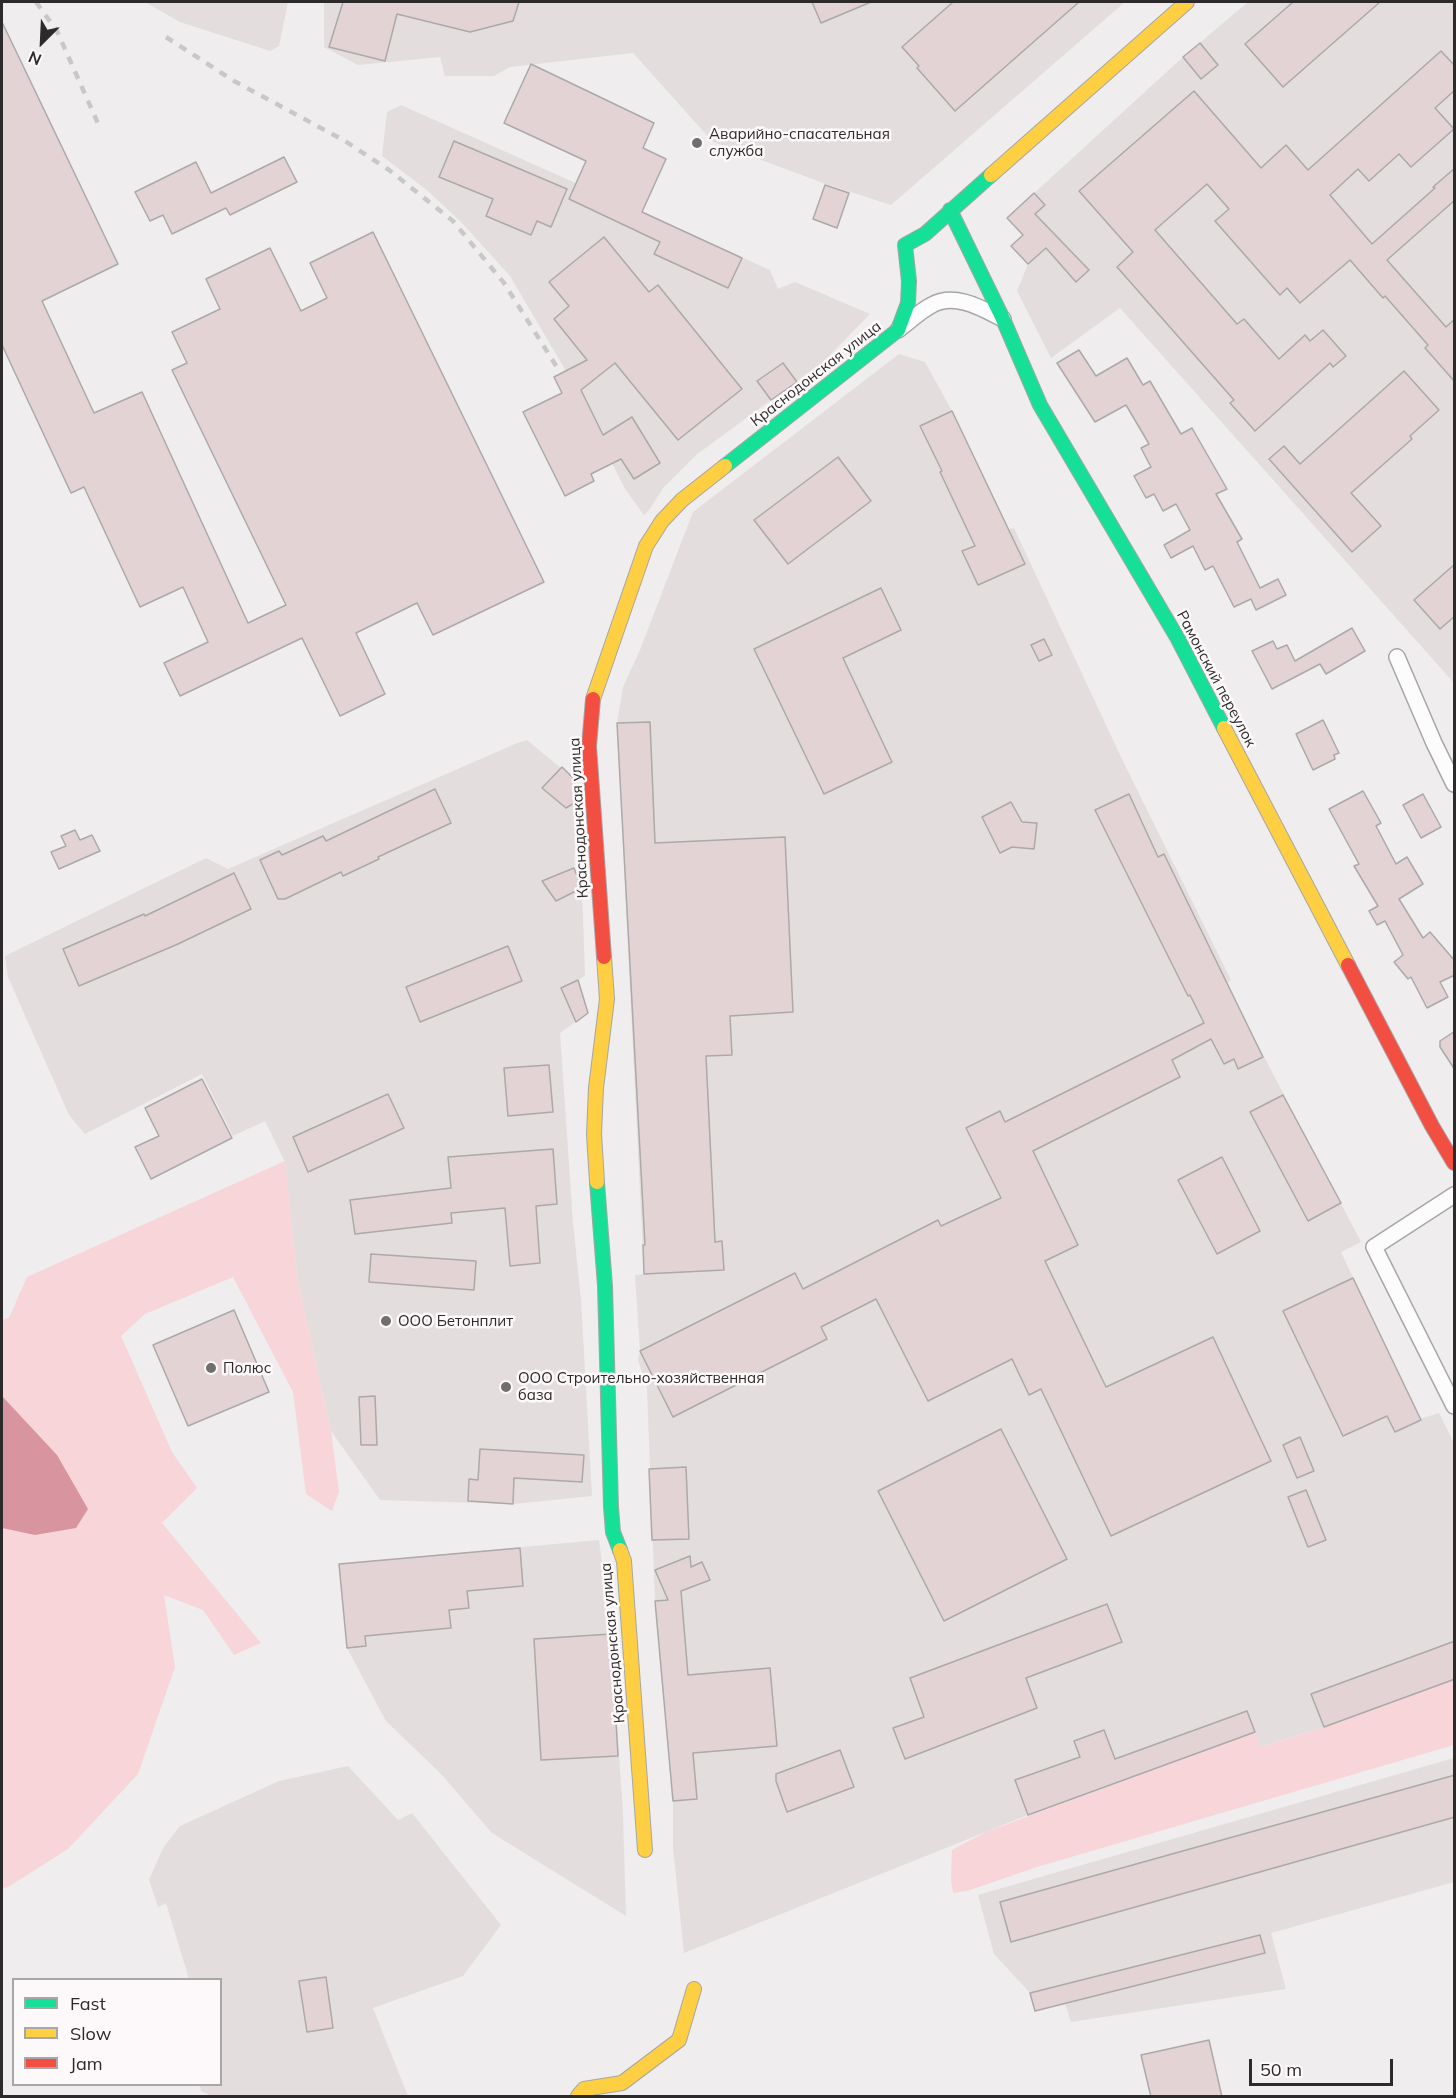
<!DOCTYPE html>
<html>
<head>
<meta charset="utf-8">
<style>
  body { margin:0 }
  #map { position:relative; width:1456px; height:2098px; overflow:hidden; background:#efeded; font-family:Mulish,sans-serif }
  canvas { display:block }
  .frame { position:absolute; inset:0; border:3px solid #2c2a2a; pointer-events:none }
  .legend { position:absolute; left:12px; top:1978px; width:210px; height:108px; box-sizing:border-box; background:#fdf9fa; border:2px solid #a9a6a7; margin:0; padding:8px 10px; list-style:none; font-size:18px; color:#2c2a2a }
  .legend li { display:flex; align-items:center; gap:12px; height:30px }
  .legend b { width:30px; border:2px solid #a9a6a7 }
  .north { position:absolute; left:12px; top:12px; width:60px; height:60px; -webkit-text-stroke:4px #fdf9fa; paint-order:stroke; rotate:204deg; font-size:16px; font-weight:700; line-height:24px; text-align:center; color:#2c2a2a }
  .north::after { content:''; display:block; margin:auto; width:21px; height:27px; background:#2c2a2a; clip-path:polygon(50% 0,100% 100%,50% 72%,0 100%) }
  .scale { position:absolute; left:1249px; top:2059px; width:144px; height:27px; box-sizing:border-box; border:3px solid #2c2a2a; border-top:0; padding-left:8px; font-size:18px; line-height:21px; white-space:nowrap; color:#2c2a2a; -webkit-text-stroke:4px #fdf9fa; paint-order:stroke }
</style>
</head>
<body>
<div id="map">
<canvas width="1456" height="2098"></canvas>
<div class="frame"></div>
<ul class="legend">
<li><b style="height:8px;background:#16e098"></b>Fast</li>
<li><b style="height:8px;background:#ffcf43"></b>Slow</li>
<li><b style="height:8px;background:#f24e42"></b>Jam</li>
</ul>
<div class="north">N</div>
<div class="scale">50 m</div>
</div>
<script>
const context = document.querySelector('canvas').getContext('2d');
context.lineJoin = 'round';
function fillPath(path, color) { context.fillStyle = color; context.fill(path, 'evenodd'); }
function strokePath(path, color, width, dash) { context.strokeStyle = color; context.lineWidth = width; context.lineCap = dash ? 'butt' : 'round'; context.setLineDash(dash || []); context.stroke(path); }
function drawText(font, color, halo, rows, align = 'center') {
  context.font = font + ' Mulish,sans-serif'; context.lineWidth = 5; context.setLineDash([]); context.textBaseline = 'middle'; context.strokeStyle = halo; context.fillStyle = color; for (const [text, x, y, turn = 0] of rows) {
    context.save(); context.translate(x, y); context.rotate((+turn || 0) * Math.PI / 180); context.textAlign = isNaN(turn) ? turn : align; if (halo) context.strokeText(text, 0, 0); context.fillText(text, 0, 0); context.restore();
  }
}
const built = new Path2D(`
  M145 2H288L279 46 270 51 180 22Z
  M324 2H1125L891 205 823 183 713 142 633 53 510 67 494 76H445L440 57 358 65 324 47Z
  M1248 2H1454V683L1120 308 1051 358 1017 291 1028 264 1011 246 1023 235 1007 218 1183 57Z
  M401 105 770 270 778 289 795 282 870 314 823 362 696 455 664 487 649 510 644 515 625 489 566 371 510 276 463 224 428 191 382 156 387 112Z
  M899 354 925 362 952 411 1009 529 1014 528 1120 755 1231 980 1226 984 1361 1242 1341 1252 1420 1419 1439 1413 1454 1443V1679L1324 1727 1260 1747 1255 1732 1028 1815 684 1953 673 1848V1801L655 1601 647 1388 638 1360 640 1351 635 1275 644 1274 617 723 623 687 640 650 693 512Z
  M527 740 574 779 577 801 574 868 582 888 585 976 578 980 588 1013 560 1033 573 1223 581 1300 592 1496 513 1504 380 1500 331 1431 298 1282 285 1162 265 1121 233 1136 202 1074 85 1134 69 1115 8 977 5 956 206 858 228 869 515 744Z
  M599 1540 611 1634 623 1814 626 1916 492 1833 441 1774 386 1721 347 1648 339 1564Z
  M1454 1758V1882L1271 1933 1286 1989 1071 2022 1065 2004 1035 2011 1030 1993 994 1954 978 1895Z
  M348 1766 398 1820 412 1813 501 1925 463 1976 373 2008 408 2096H212L201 2091 200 2085 220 2084V1980L189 1979 166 1903 158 1907 149 1880 163 1848 180 1826 279 1781Z`);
const green = new Path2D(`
  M285 1161 298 1282 331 1431 339 1492 332 1511 306 1494 293 1392 233 1277 145 1314 121 1336 172 1452 197 1488 162 1523 261 1643 234 1655 203 1610 164 1595 175 1667 138 1774 68 1849 8 1887 2 1889V1320L9 1318 27 1277Z
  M1454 1679V1745L1037 1867 967 1891 953 1893 951 1880 952 1850 986 1832 1255 1732 1261 1747 1324 1727Z`);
const water = new Path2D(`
  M2 1396 57 1455 88 1509 76 1528 35 1535 2 1528Z`);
const building = new Path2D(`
  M343 2H519L513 21 470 32 397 14 385 61 329 47Z
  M812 2H871L821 23Z
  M953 2H1079L955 111 917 68 919 66 902 47Z
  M1293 2H1380L1283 87 1245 44Z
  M2 22 118 264 42 301 94 413 142 392 248 623 286 605 172 370 187 363 172 332 220 309 206 279 270 248 301 311 327 298 310 263 373 232 544 582 433 635 417 603 356 633 385 694 340 716 302 638 180 696 164 663 208 642 183 587 140 607 84 487 71 493 2 345Z
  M1200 43 1218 65 1201 79 1183 57Z
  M1441 51 1455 66V90L1435 108 1454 129 1411 167 1399 154 1369 181 1358 169 1330 195 1372 244 1435 188 1433 187 1455 168V200L1387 260 1446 327 1455 319V382L1425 348 1428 345 1385 296 1383 298 1350 260 1300 303 1287 288 1280 295 1215 221 1229 209 1207 184 1155 230 1237 324 1244 319 1279 359 1305 335 1310 341 1323 330 1346 356 1333 367 1330 363 1255 431 1230 403 1234 400 1117 267 1133 252 1079 191 1194 91 1261 168 1286 145 1308 170Z
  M531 64 654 123 643 148 666 159 642 212 742 258 728 288 654 254 660 242 569 199 586 161 504 123Z
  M454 141 567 189 551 227 537 221 531 235 486 216 493 199 439 177Z
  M284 157 297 182 230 215 226 208 172 234 163 215 150 221 135 192 196 162 211 193Z
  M825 185 849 193 837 228 813 219Z
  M1034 193 1045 205 1035 214 1089 270 1076 282 1046 248 1028 264 1011 246 1023 235 1007 218Z
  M604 237 649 292 658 285 742 389 678 440 615 363 581 390 603 435 632 417 660 463 634 479 621 459 591 474 594 481 565 496 523 412 562 393 554 377 587 360 554 319 569 306 549 282Z
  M1079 350 1096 376 1127 358 1143 385 1150 381 1181 434 1192 428 1227 489 1216 494 1242 539 1237 542 1260 588 1278 579 1286 595 1256 610 1251 599 1234 607 1213 566 1205 570 1193 546 1171 558 1164 545 1190 530 1176 504 1163 511 1154 494 1146 498 1134 476 1151 467 1141 448 1149 444 1126 405 1095 422 1057 363Z
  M783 363 797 382 771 400 757 381Z
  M1404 371 1439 410 1410 436 1412 439 1351 493 1381 526 1352 552 1269 459 1284 446 1300 464Z
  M952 411 1025 564 978 585 962 551 975 546 940 472 942 471 920 426Z
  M838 457 871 501 788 564 754 520Z
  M1455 564V616L1440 629 1414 600Z
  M881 588 901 630 843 658 892 762 824 794 754 649Z
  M1352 628 1365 651 1326 674 1320 664 1272 689 1252 651 1273 641 1277 649 1287 645 1295 661Z
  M1044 639 1052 655 1039 661 1031 645Z
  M1323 720 1339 753 1334 755 1335 759 1313 770 1296 734Z
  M650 722 655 843 785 837 793 1012 730 1016 732 1055 706 1056 715 1242 722 1241 724 1270 644 1274 643 1245H645L617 723Z
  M562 767 574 779 577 801 566 808 542 788Z
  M435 789 451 823 378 857 379 859 343 876 341 872 285 899H278L260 860 279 851 282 855 323 836 326 841Z
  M1363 791 1381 823 1376 826 1396 864 1407 857 1423 884 1399 899 1423 938 1430 932 1455 961V975L1440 982 1448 997 1427 1008 1411 977 1408 979 1394 962 1403 955 1385 921 1377 925 1369 911 1378 906 1354 866 1359 864 1329 809Z
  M1129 794 1158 857 1164 854 1263 1057 1238 1069 1234 1059 1224 1064 1211 1039 1172 1060 1180 1077 1033 1151 1078 1245 1045 1261 1106 1387 1213 1337 1271 1461 1111 1536 1041 1389 1029 1395 1012 1359 928 1401 876 1299 821 1327 827 1339 673 1417 640 1351 795 1273 803 1289 938 1220 941 1226 1001 1198 966 1128 1000 1111 1005 1122 1204 1023 1190 995 1188 996 1095 810Z
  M1423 794 1441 827 1421 838 1403 805Z
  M1011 802 1022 822 1037 823 1034 849 1012 847 1000 853 982 817Z
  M75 830 80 840 92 835 100 851 59 869 51 852 66 846 61 836Z
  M574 868 582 888 556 901 542 881Z
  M234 873 251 909 178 944 79 986 63 949 144 914 145 916Z
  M508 946 522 981 420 1022 406 987Z
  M578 980 588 1013 576 1022 561 988Z
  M1455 1031V1070L1440 1047V1041Z
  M549 1065 553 1112 508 1116 504 1068Z
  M202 1079 232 1138 151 1179 135 1147 159 1136 145 1108Z
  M388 1094 404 1128 308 1172 293 1137Z
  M1283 1095 1341 1203 1308 1221 1250 1112Z
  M553 1149 557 1204 536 1206 540 1263 510 1266 505 1208 451 1213 452 1223 355 1234 350 1200 451 1188 448 1157Z
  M1222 1157 1260 1231 1217 1254 1178 1180Z
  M371 1254 476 1261 474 1290 369 1282Z
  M1353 1278 1421 1420 1395 1432 1387 1416 1343 1436 1283 1311Z
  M234 1310 269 1392 188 1426 153 1345Z
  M375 1396 377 1445H361L359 1397Z
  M1001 1429 1067 1559 944 1621 878 1491Z
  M1300 1437 1314 1471 1297 1478 1283 1445Z
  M480 1449 584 1455 582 1482 514 1478 513 1504 468 1501 469 1479 478 1480Z
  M686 1467 689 1539 652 1540 649 1469Z
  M1306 1490 1326 1540 1308 1547 1288 1497Z
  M520 1548 523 1586 467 1591 469 1608 449 1610 451 1628 365 1636 366 1646 347 1648 339 1564Z
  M690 1556 691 1567 702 1562 710 1580 681 1591 688 1675 770 1668 777 1746 693 1753 697 1799 673 1801 655 1601 668 1600 655 1570Z
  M1107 1604 1122 1642 1026 1678 1037 1708 905 1759 893 1728 924 1717 910 1678Z
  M611 1634 618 1756 541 1760 534 1639Z
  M1455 1641V1679L1324 1727 1311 1694Z
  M1247 1711 1255 1732 1028 1815 1015 1780 1080 1757 1074 1741 1104 1730 1115 1759Z
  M840 1750 854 1787 787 1812 776 1781V1774Z
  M1455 1775V1817L1011 1942 1000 1902Z
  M1260 1935 1265 1953 1035 2011 1030 1993Z
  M326 1977 333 2028 307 2032 299 1981Z
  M1209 2040 1222 2097H1151L1141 2055Z`);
const street = new Path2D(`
  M898 330C909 322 920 311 932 305 955 292 983 309 1003 319
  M1397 657 1434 743 1454 784
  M1454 1195 1374 1247 1454 1406`);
const fast = new Path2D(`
  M950 210 1003 319 1040 405 1178 639 1224 728
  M725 466 898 330 908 303 909 281 905 245 925 234 991 175
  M597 1182 605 1286 611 1507 613 1532 620 1550`);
const slow = new Path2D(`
  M991 175 1187 2
  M593 699 646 546 662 521 682 500 725 466
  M1224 728 1348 965
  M597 1182 594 1134 596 1088 607 999 604 957
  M620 1550 624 1561 645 1850
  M578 2096 584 2089 622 2083 679 2040 694 1989`);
const jam = new Path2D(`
  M593 699 589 746 604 957
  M1348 965 1432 1126 1454 1163`);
const rail = new Path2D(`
  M36 2 57 31 100 128
  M166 37 234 81 345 141 389 170 453 221 504 283 560 372`);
const markers = [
  [697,143,6,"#706e6e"],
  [386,1321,6,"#706e6e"],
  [211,1368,6,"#706e6e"],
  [506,1387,6,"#706e6e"]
];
const poiNames = [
  ["Аварийно-спасательная",709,134],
  ["служба",709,151],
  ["ООО Бетонплит",398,1321],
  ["Полюс",223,1368],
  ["ООО Строительно-хозяйственная",518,1378],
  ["база",518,1395]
];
const streetNames = [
  ["Краснодонская улица",816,374,-38],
  ["Рамонский переулок",1216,679,62],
  ["Краснодонская улица",579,818,-93],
  ["Краснодонская улица",613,1643,-95]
];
fillPath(built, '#e4dddd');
fillPath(green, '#f7d5d9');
fillPath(water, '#d9959f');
fillPath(building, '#e3d3d4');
strokePath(building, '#aba9a9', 1.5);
strokePath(street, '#a7a6a6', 18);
strokePath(fast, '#a7a6a6', 16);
strokePath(slow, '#a7a6a6', 16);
strokePath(jam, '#a7a6a6', 16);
strokePath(street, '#fdfcfc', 15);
strokePath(fast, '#16e098', 14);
strokePath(slow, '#ffcf43', 14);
strokePath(jam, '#f24e42', 14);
strokePath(rail, '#c9c8c8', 4.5, [8, 8]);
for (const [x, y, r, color] of markers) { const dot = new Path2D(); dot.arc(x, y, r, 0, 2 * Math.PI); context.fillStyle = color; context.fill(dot); strokePath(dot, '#fdf9fa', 2); }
drawText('15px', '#2c2a2a', '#fdf9fa', poiNames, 'left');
drawText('15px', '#2c2a2a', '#fdf9fa', streetNames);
</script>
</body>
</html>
